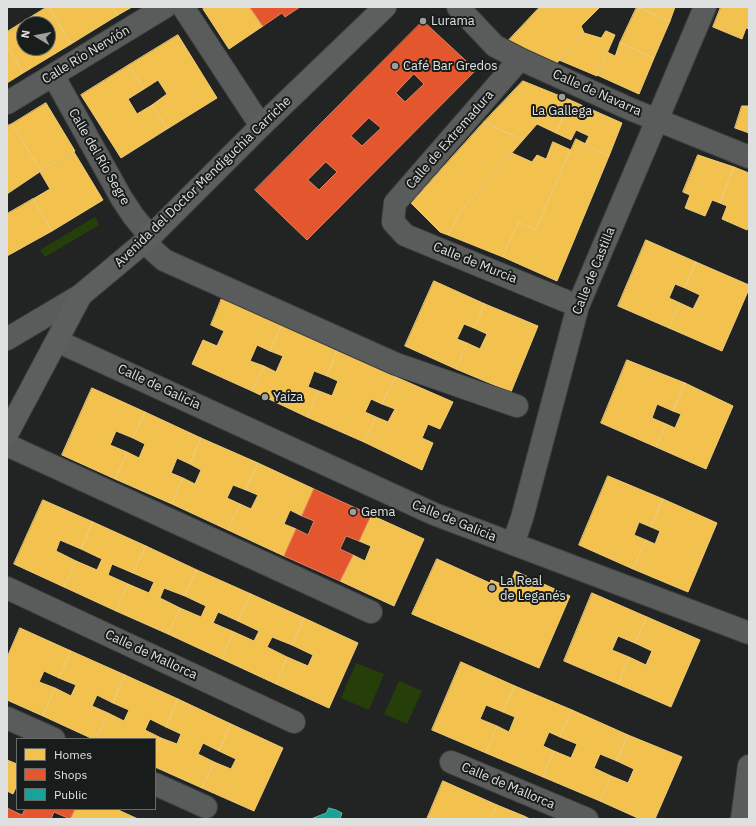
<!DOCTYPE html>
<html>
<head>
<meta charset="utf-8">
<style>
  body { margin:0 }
  #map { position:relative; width:756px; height:826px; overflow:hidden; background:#222423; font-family:"IBM Plex Sans",sans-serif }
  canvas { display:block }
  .frame { position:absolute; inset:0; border:8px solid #dee1e0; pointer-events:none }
  .legend { position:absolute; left:16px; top:738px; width:140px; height:72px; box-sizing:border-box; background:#181c1b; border:1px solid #676b6a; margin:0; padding:5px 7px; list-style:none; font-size:12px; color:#dee1e0 }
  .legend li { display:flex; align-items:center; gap:8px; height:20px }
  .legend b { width:20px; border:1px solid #676b6a }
  .north { position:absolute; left:16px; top:16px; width:40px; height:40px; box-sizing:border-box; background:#181c1b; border:1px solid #676b6a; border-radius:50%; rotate:280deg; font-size:11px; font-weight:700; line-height:16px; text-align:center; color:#dee1e0 }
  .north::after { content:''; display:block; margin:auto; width:14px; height:18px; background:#9c9f9e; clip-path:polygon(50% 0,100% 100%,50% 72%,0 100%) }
</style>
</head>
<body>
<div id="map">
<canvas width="756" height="826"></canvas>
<div class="frame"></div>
<ul class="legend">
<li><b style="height:11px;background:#f2c14e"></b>Homes</li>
<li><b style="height:11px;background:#e4572e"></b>Shops</li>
<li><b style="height:11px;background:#17a398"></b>Public</li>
</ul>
<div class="north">N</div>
</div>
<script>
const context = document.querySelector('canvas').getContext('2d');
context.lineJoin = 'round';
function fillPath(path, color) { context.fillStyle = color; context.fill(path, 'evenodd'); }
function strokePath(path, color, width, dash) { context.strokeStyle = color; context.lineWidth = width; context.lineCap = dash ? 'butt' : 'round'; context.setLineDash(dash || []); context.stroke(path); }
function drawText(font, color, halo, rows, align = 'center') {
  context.font = font + ' "IBM Plex Sans",sans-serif'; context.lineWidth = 4; context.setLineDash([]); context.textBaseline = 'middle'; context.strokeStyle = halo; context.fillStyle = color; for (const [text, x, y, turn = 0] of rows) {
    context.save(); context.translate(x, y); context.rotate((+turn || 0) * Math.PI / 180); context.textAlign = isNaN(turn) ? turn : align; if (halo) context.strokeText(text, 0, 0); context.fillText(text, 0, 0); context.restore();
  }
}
const green = new Path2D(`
  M95 217 99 225 45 257 40 250Z
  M356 663 384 674 369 710 341 698Z
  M399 681 422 691 407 724 384 714Z`);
const homes = new Path2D(`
  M47 7H49L71 44 23 73 7 45V32ZM24 24H48V48H24Z
  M49 7H113L118 15 71 44Z
  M113 7H132L118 15Z
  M206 7H250L263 26 229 49 203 9Z
  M540 7H600L581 26 584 33 556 64 508 41Z
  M637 7H675L670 21Z
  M637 7 670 21 654 58 620 43Z
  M721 7H749V29L746 28 742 39 713 27Z
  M606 31 615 35 597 76 559 60 584 33 601 38Z
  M178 35 217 98 167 129 152 105 167 94 158 80 144 89 129 65Z
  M620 43 654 58 639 94 597 75 607 52 615 56Z
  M7 45 23 73 7 83Z
  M129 65 144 89 128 99 137 114 152 105 167 129 121 158 81 95Z
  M523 81 570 100 556 133 537 124 523 140 484 122Z
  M570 100 622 123 609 156 585 144 589 136 576 130 571 140 556 133Z
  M46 103 75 151 41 171 12 124Z
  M742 106H749V133L735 128Z
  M484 122 523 140 460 212 448 235 440 232 411 203Z
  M12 124 41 171 7 194V126Z
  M576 139 609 156 557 281 503 257 518 222 535 230Z
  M553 142 571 150 535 230 518 222 503 257 448 235 460 212 512 153 532 162 537 155 546 159Z
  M74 152 103 200 52 231 33 199 50 189 40 172Z
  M698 155 734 167 720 203 712 200 705 216 685 208 690 195 683 192Z
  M734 167 749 173V226L747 230 722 219 727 206 720 203Z
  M33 199 52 231 7 256V214Z
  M646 240 696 262 685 288 675 284 669 298 680 303 669 328 618 306Z
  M696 262 749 285V289L722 351 669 328 680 303 693 309 700 295 685 288Z
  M434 281 485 304 474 328 464 324 457 339 467 343 456 369 405 346Z
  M222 298 282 325 270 351 257 345 250 361 264 366 252 391 192 364 203 340 217 346 224 331 211 325Z
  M485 304 538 326 511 392 456 369 467 343 480 349 487 334 474 328Z
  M282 325 337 351 327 376 314 371 308 387 319 391 307 417 252 391 264 366 276 372 283 356 270 351Z
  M337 351 396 377 382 404 371 399 365 412 376 417 364 442 307 417 319 391 332 396 338 381 327 376Z
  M627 360 685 383 673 411 657 404 652 418 666 424 656 447 601 423Z
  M396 377 453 402 440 429 428 424 422 438 433 443 422 470 364 442 376 417 388 422 395 409 382 404Z
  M685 383 733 406 706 469 656 447 666 424 675 428 681 414 673 411Z
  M92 388 145 412 133 438 116 431 110 445 127 452 115 479 62 455Z
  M145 412 201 438 190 464 177 458 171 473 183 478 172 504 115 479 127 452 139 458 145 444 133 438Z
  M201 438 258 463 246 490 233 485 227 498 240 504 228 530 172 504 183 478 195 484 201 470 190 464Z
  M258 463 314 489 302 516 290 510 284 524 296 529 284 556 228 530 240 504 251 509 258 495 246 490Z
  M608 476 663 499 651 527 639 522 634 535 646 540 633 569 579 545Z
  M663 499 717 523 688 592 633 569 646 540 655 544 660 531 651 527Z
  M43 500 93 522 81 549 60 540 56 551 76 561 64 587 14 564Z
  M371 515 424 539 394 606 340 581 353 555 365 561 371 546 359 541Z
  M93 522 146 546 133 573 112 564 108 575 128 584 116 611 64 587 76 561 97 570 102 559 81 549Z
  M146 546 197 570 185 596 164 588 160 598 180 608 168 634 116 611 128 584 149 593 154 582 133 573Z
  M437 559 490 583 491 580 509 587 515 571 570 596 539 668 412 614Z
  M197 570 251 594 238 621 218 612 213 623 234 632 222 659 168 634 180 608 201 617 206 606 185 596Z
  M592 593 647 617 635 643 618 636 612 650 629 657 618 684 564 661Z
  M251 594 304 618 292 645 272 637 267 647 287 657 276 684 222 659 234 632 254 641 259 631 238 621Z
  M647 617 700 640 671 707 618 684 629 657 646 665 652 651 635 643Z
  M304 618 358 643 329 708 276 684 287 657 308 666 313 655 292 645Z
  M20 628 71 651 59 678 44 671 39 682 55 688 43 716 7 700V658Z
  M71 651 125 675 113 703 97 695 92 706 108 713 96 739H93L43 716 55 688 71 696 76 685 59 678Z
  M461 662 515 686 503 712 486 705 480 719 497 726 486 753 432 730Z
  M125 675 178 699 166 727 150 719 145 730 161 738 155 752V739H96L108 713 124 721 129 710 113 703Z
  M515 686 572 710 560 737 549 732 543 746 554 751 543 777 486 753 497 726 509 732 515 717 503 712Z
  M178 699 231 724 219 751 203 743 198 754 214 762 202 788 155 767V752L161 738 177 744 181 734 166 727Z
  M572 710 628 735 617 761 600 754 594 768 611 776 600 801 543 777 554 751 571 758 577 744 560 737Z
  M231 724 283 748 254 811 202 788 214 762 231 769 236 759 219 751Z
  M628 735 682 757 655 819H640L600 801 611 776 628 783 634 769 617 761Z
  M7 760 17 764V785L13 794 7 791Z
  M443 781 497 805 491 819H427Z
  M497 805 524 816 530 819H491Z
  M75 809H116L138 819H70Z`);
const shops = new Path2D(`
  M250 7H300L285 17 282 13 263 26Z
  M423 21 476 70 307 240 255 190ZM414 74 424 84 405 102 396 93ZM369 118 381 128 362 146 351 136ZM326 162 337 172 319 190 308 180Z
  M314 489 371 515 359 541 346 536 340 549 353 555 340 581 284 556 296 529 308 535 314 521 302 516Z
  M7 808 22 815 25 809H75L70 819 54 812 51 819H7Z`);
const public = new Path2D(`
  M329 808 336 810 342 813 340 819H311L326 813Z`);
const pedestrian = new Path2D(`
  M144 242 164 260 396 364 517 406
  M7 588 294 722
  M451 762 587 819`);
const minor = new Path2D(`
  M183 7 261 126
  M458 7 495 46 520 59 630 109 749 157
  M520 59 395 203 393 222 405 235 578 306
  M53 75 122 199 134 217 150 236
  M7 103 165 7
  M7 339 81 295
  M57 341 434 514 749 633
  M7 445 371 612
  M513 544 522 518 578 306 705 7
  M7 718 54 739
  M155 784 206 807
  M742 819 749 766`);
const secondary = new Path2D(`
  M7 434 81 295 148 239 261 126 385 7`);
const markers = [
  [423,21,4,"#9c9f9e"],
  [395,66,4,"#9c9f9e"],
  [562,97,4,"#9c9f9e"],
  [265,397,4,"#9c9f9e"],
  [353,512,4,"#9c9f9e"],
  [492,588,4,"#9c9f9e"]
];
const poiNames = [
  ["Lurama",431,21],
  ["Café Bar Gredos",403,66],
  ["La Gallega",562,111,"center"],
  ["Yaiza",273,397],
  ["Gema",361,512],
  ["La Real",500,581],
  ["de Leganés",500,596]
];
const streetNames = [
  ["Calle Río Nervión",86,55,-31],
  ["Calle de Navarra",597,93,24],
  ["Calle de Extremadura",450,140,-49],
  ["Calle del Río Segre",99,157,60],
  ["Avenida del Doctor Mendiguchia Carriche",203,182,-44],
  ["Calle de Murcia",475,263,22],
  ["Calle de Castilla",594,271,-68],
  ["Calle de Galicia",159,387,25],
  ["Calle de Galicia",454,521,22],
  ["Calle de Mallorca",151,655,25],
  ["Calle de Mallorca",508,786,23]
];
fillPath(green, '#263e0a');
fillPath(homes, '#f2c14e');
strokePath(homes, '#eccb7a', 1);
fillPath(shops, '#e4572e');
strokePath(shops, '#e28063', 1);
fillPath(public, '#17a398');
strokePath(public, '#53b6ae', 1);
strokePath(pedestrian, '#3e3f3f', 24);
strokePath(minor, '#3e3f3f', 24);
strokePath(secondary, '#3e3f3f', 24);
strokePath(pedestrian, '#5a5b5b', 22);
strokePath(minor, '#5a5b5b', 22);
strokePath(secondary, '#5b605e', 22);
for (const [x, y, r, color] of markers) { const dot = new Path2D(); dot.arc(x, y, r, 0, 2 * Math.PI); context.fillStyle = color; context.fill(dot); strokePath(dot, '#181c1b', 1.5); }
drawText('13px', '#dee1e0', '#181c1b', poiNames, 'left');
drawText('13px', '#dee1e0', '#181c1b', streetNames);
</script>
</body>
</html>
